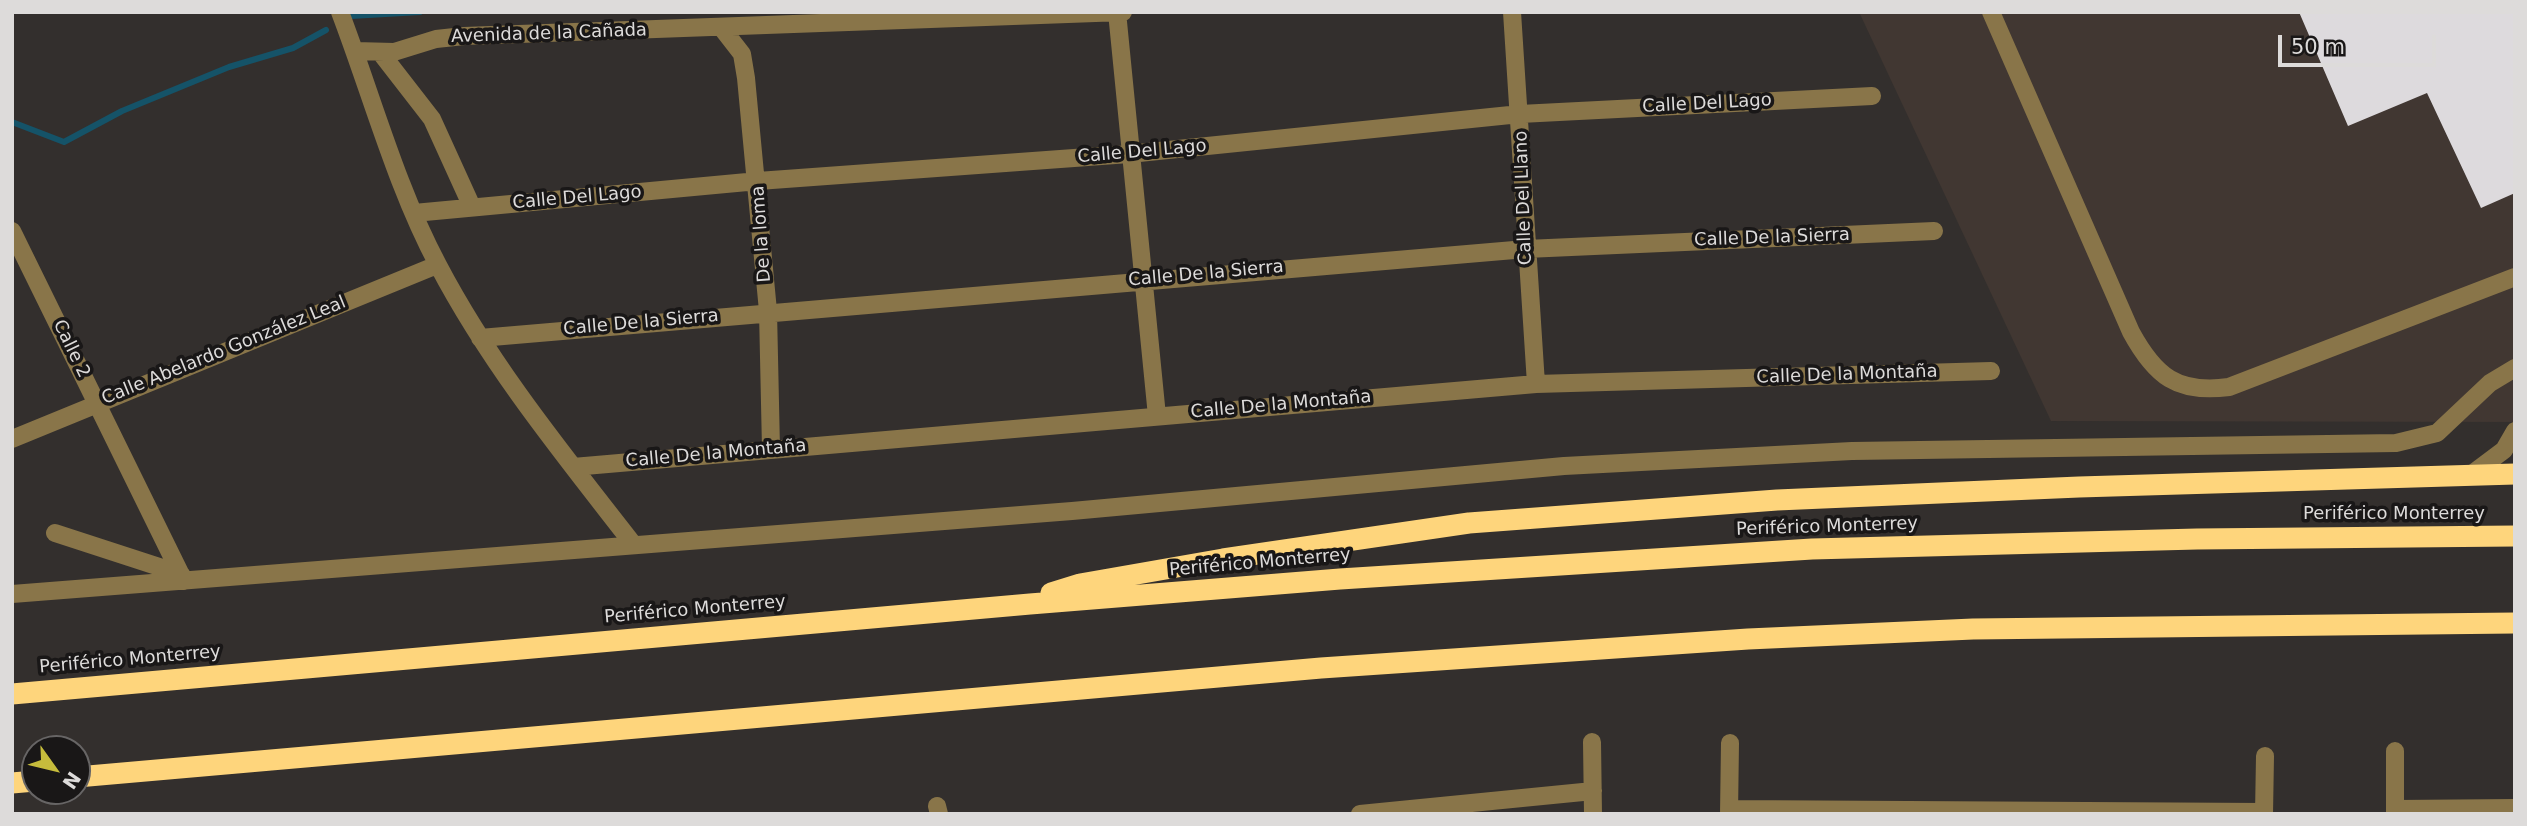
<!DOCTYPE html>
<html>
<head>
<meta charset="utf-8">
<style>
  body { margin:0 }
  #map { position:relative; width:2527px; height:826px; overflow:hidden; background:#332f2d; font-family:"DejaVu Sans",sans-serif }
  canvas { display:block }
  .frame { position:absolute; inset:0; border:14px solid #dddbda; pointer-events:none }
  .north { position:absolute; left:21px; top:735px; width:70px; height:70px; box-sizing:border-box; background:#191717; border:2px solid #676565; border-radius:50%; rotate:124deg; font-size:19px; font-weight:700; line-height:28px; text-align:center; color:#dddbda }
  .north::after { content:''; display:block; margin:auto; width:24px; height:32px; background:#c6bc3c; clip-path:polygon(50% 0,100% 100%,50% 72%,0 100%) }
  .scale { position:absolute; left:2278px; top:35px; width:158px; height:32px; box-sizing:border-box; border:4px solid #dddbda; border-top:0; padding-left:9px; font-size:21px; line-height:24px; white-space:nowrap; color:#dddbda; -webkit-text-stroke:5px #191717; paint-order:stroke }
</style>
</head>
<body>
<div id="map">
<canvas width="2527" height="826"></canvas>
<div class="frame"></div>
<div class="north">N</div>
<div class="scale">50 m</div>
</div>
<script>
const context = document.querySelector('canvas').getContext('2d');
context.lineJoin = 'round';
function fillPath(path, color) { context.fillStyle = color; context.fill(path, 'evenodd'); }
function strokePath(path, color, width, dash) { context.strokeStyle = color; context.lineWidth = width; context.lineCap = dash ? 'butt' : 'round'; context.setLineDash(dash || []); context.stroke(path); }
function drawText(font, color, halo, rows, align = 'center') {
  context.font = font + ' "DejaVu Sans",sans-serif'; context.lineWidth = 7; context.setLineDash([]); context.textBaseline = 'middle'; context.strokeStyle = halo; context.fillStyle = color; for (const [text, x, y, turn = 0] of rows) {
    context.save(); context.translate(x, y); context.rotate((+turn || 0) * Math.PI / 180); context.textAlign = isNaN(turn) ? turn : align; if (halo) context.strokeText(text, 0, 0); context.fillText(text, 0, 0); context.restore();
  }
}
const built = new Path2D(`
  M1859 12H2515V422L2051 421Z`);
const stream = new Path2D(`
  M351 16 420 12
  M12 122 64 142 122 111 229 67 293 48 326 30`);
const building = new Path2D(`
  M2299 12H2515V193L2481 208 2427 93 2348 126Z`);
const minor = new Path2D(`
  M340 12C372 96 396 186 438 265 491 366 563 454 633 544
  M1117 12 1157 416
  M1512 12 1536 384
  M1991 12 2131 332C2155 376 2177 394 2229 387L2515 277
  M721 27 742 54 746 78 768 311 771 449
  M355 51 394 52 436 39 464 36 1123 12
  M380 52 432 119 472 207
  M414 213 758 181 1129 154 1520 114 1872 96
  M12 231 184 581
  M480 338 1526 249 1934 231
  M12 439 437 265
  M573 467 1536 384 1991 371
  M2472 474 2504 450 2515 431
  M55 533 181 574
  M12 594 1072 511 1564 466 1852 451 2396 443 2437 433 2490 383 2515 368
  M1592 742 1593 814
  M2395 751V814
  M937 806 939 814
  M1729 809 2264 812
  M2396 809 2515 808
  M1360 814 1593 791
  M1729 814 1730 743
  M2264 814 2265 756`);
const highway = new Path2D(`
  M1051 593 1080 584 1223 559 1469 523 1777 500 2079 487 2515 474
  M12 694 1030 604 1340 579 1812 549 2197 539 2515 536
  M77 777 1321 668 1748 639 1973 629 2515 623
  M12 783 35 781`);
const streetNames = [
  ["Avenida de la Cañada",549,34,-2],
  ["Calle Del Lago",1707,104,-3],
  ["Calle Del Lago",1142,152,-5],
  ["Calle Del Lago",577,198,-5],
  ["Calle Del Llano",1524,198,-92],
  ["De la loma",762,234,-94],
  ["Calle De la Sierra",1772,238,-2],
  ["Calle De la Sierra",1206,274,-5],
  ["Calle De la Sierra",641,323,-5],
  ["Calle 2",71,349,64],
  ["Calle Abelardo González Leal",224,351,-22],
  ["Calle De la Montaña",1847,375,-2],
  ["Calle De la Montaña",1281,405,-5],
  ["Calle De la Montaña",716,454,-5],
  ["Periférico Monterrey",2394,514],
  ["Periférico Monterrey",1827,527,-2],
  ["Periférico Monterrey",1260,563,-5],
  ["Periférico Monterrey",695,610,-5],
  ["Periférico Monterrey",130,660,-5]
];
fillPath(built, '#413732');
strokePath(stream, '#155368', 6);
fillPath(building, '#dddadd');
strokePath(minor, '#897549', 18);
strokePath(highway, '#fed57c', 21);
drawText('18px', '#dddbda', '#191717', streetNames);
</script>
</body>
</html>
